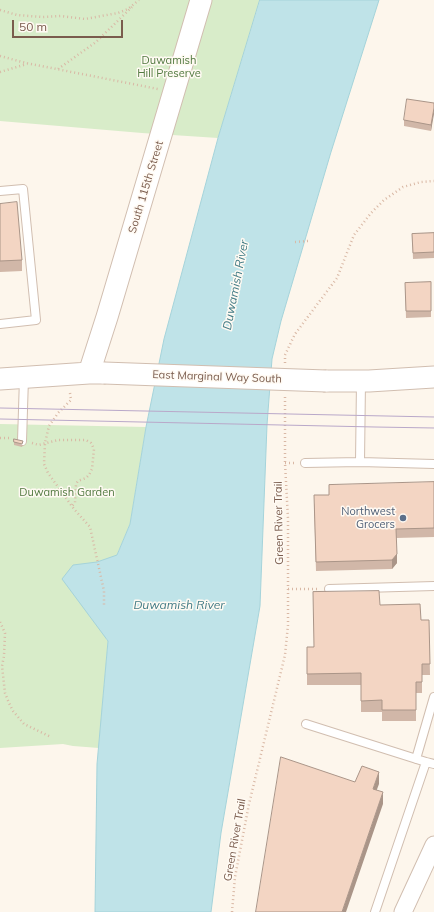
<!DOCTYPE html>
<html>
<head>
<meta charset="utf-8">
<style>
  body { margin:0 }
  #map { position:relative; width:434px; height:912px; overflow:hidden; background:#fdf6ec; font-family:Mulish,sans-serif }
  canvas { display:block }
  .scale { position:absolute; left:12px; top:20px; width:111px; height:18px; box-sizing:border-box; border:2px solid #7a5c4d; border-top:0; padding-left:5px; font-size:12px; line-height:14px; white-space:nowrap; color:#7a5c4d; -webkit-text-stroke:3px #fffaf3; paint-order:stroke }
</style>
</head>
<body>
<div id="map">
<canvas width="434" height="912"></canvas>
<div class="scale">50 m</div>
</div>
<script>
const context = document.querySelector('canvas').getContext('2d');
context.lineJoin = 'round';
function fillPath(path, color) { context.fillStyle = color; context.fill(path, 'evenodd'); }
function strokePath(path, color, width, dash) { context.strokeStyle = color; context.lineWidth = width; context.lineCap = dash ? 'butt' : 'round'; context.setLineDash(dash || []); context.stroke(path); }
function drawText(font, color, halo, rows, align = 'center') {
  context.font = font + ' Mulish,sans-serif'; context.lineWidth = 3; context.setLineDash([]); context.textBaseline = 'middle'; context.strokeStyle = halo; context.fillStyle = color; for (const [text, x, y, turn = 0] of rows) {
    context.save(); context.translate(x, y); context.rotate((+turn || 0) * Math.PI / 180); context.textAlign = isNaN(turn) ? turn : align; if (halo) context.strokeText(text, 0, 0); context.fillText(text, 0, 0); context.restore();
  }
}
const green = new Path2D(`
  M0 0H260L218 138 142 133 0 121Z
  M0 424 146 427 130 524 117 555 106 639 108 641 99 748 73 746 63 744 0 748Z`);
const water = new Path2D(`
  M260 0H379L331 152 281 321 272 359 267 425 260 606 221 833 211 912H95L97 764 108 641 62 579 73 565 97 562 117 555 130 524 146 427 164 339 218 138Z`);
const path = new Path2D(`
  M0 10 17 15 42 17 61 16 85 19 118 13 128 9 139 0
  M0 56 26 63 158 89
  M58 69 96 42 132 7
  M0 72 27 64
  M295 242 308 241
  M285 363V355L295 334 337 278 354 235 371 213 384 200 403 187 421 182 434 181
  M70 393 71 400 58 413 49 426 45 443 44 464 48 473 74 509 90 527 104 591V607
  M0 438H11
  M32 443 39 445 58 440H86L91 443 94 449 92 469 89 475 86 478 78 481 76 484 75 503 72 506
  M285 463H295
  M288 589H320
  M0 622 5 633 4 656 2 666 5 693 9 703 13 711 24 724 51 737
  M232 912 235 877 249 804 285 655 288 625V519L285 463V396`);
const service = new Path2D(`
  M0 191 23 189 36 320 0 324
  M22 441 24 378
  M360 462 361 381
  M305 463 360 462 434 464
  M329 589 434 586
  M306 724 426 762
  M416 759 434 697
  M375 912 426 762 434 764`);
const minor = new Path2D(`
  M403 912 434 845`);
const tertiary = new Path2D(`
  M89 373 107 317 201 0
  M0 379 89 373H103
  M326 381H369L434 377`);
const tram = new Path2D(`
  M0 408 434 417
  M0 419 375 427 434 428`);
const tertiaryBridge = new Path2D(`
  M104 373 326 381`);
const wall = new Path2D(`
  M434 103 431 131 404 126V120Z
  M0 204 22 260V271L0 272Z
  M434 233V258L413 259 412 234Z
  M431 282V317L406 318 405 283Z
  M14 442 23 445 22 447 14 445Z
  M434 482V537L396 538 397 563 392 569 316 571 314 504 329 495Z
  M380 605 421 620H429L430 675H422V693H416V721H382V712H361V685H307V647H313Z`);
const shadedWall = new Path2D(`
  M434 108V114L431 131V125Z
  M397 554V563L392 569V560Z
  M379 772V784L373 800V789Z
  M383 792V804L346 912H342Z`);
const building = new Path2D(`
  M407 99 434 103V108L431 125 404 120Z
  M17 202 22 260 0 261V204Z
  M434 233V252L413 253 412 234Z
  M431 282V311H406L405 283Z
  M14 439 23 441 22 444 14 442Z
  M434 482V528L396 529 397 554 392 560 316 562 314 495H329V485Z
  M379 591 380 605 420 604 421 620H429L430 664H422V682H416V710H382V700L361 701V673L307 674V647H314L313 592Z
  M281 757 355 782 362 766 379 772 373 789 383 792 342 912H256Z`);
const markers = [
  [403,518,4,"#5c6f8a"]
];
const parkNames = [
  ["Duwamish",169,61],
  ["Hill Preserve",169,74],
  ["Duwamish Garden",67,493]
];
const streetNames = [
  ["South 115th Street",146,187,-73],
  ["East Marginal Way South",217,377,2],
  ["Green River Trail",279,523,-91],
  ["Green River Trail",235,840,-80]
];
const serviceNames = [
  ["Northwest",395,512],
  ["Grocers",395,525]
];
const waterNames = [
  ["Duwamish River",236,285,-79],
  ["Duwamish River",179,605]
];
fillPath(green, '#d8ecc9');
fillPath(water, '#bfe3e8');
strokePath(water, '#a5d3da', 1);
strokePath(service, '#d1beb0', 10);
strokePath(minor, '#d1beb0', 19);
strokePath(tertiary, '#d1beb0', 23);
strokePath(path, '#d9b8a5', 2.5, [1, 3]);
strokePath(service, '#fff', 8);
strokePath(minor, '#fff', 17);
strokePath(tertiary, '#fff', 21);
strokePath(tram, '#b9a8c9', 1);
strokePath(tertiaryBridge, '#d1beb0', 23, []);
strokePath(tertiaryBridge, '#fff', 21);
fillPath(wall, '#d1b7a8');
fillPath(shadedWall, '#aa9588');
fillPath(building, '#f3d5c3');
strokePath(building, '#aa9588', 1);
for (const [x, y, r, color] of markers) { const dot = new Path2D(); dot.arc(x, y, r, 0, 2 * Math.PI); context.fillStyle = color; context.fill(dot); strokePath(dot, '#fffaf3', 1.5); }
drawText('11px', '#537a41', '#fffaf3', parkNames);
drawText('11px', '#7a5c4d', '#fffaf3', streetNames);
drawText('11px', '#4e5e75', '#fffaf3', serviceNames, 'right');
drawText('italic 12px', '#437c86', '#fffaf3', waterNames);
</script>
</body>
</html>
